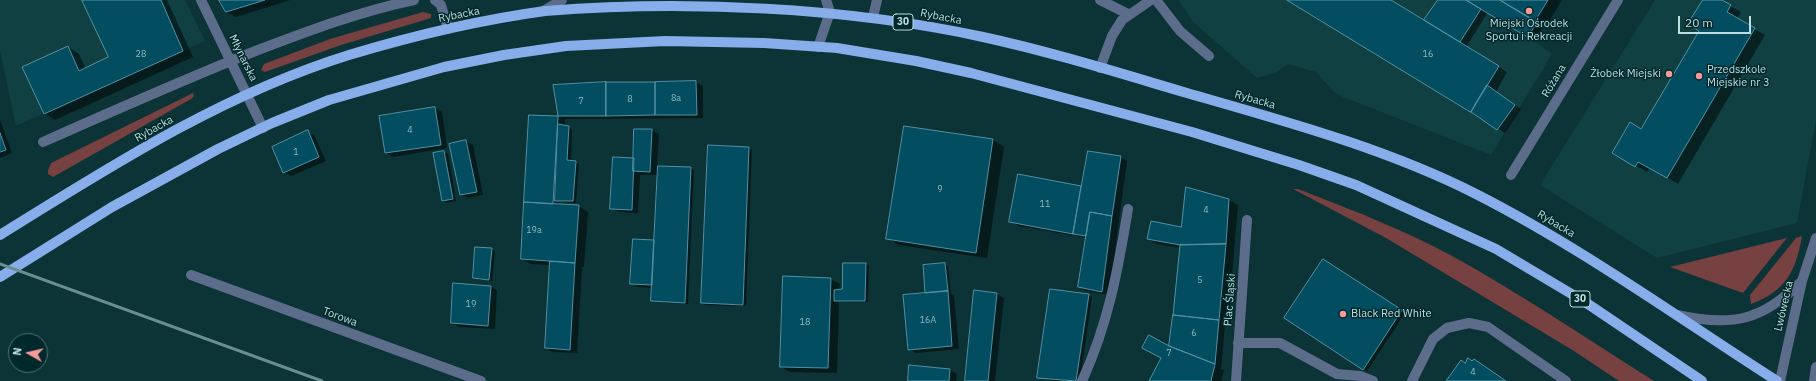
<!DOCTYPE html>
<html>
<head>
<meta charset="utf-8">
<style>
  body { margin:0 }
  #map { position:relative; width:1816px; height:381px; overflow:hidden; background:#0c3335; font-family:"IBM Plex Sans",sans-serif }
  canvas { display:block }
  .north { position:absolute; left:8px; top:333px; width:40px; height:40px; box-sizing:border-box; background:#01292b; border:1px solid #4c7273; border-radius:50%; rotate:278deg; font-size:11px; font-weight:700; line-height:16px; text-align:center; color:#bddfe0 }
  .north::after { content:''; display:block; margin:auto; width:14px; height:18px; background:#f59b9b; clip-path:polygon(50% 0,100% 100%,50% 72%,0 100%) }
  .scale { position:absolute; left:1678px; top:16px; width:73px; height:18px; box-sizing:border-box; border:2px solid #bddfe0; border-top:0; padding-left:5px; font-size:12px; line-height:14px; white-space:nowrap; color:#bddfe0; -webkit-text-stroke:3px #01292b; paint-order:stroke }
</style>
</head>
<body>
<div id="map">
<canvas width="1816" height="381"></canvas>
<div class="north">N</div>
<div class="scale">20 m</div>
</div>
<script>
const context = document.querySelector('canvas').getContext('2d');
context.lineJoin = 'round';
function fillPath(path, color) { context.fillStyle = color; context.fill(path, 'evenodd'); }
function strokePath(path, color, width, dash) { context.strokeStyle = color; context.lineWidth = width; context.lineCap = dash ? 'butt' : 'round'; context.setLineDash(dash || []); context.stroke(path); }
function drawText(font, color, halo, rows, align = 'center') {
  context.font = font + ' "IBM Plex Sans",sans-serif'; context.lineWidth = 3; context.setLineDash([]); context.textBaseline = 'middle'; context.strokeStyle = halo; context.fillStyle = color; for (const [text, x, y, turn = 0] of rows) {
    context.save(); context.translate(x, y); context.rotate((+turn || 0) * Math.PI / 180); context.textAlign = isNaN(turn) ? turn : align; if (halo) context.strokeText(text, 0, 0); context.fillText(text, 0, 0); context.restore();
  }
}
const built = new Path2D(`
  M0 0H185L205 41 16 126 0 51Z
  M1179 0H1548L1535 21 1537 22 1528 37 1552 54 1491 155 1343 97 1334 92 1316 72 1287 64 1277 72 1257 78 1192 21Z
  M1655 0H1816V120L1797 223 1657 258 1540 185Z`);
const green = new Path2D(`
  M423 12 431 14V18L341 45 265 72 261 70 264 64 330 39Z
  M193 93 194 96 191 99 53 177 48 174V170L51 163Z
  M1293 189H1298C1358 212 1417 235 1472 267 1534 303 1594 343 1654 381H1619L1574 351 1386 238Z
  M1802 236C1796 271 1786 291 1751 304L1750 295 1796 238Z
  M1787 238 1743 293 1670 267Z`);
const shadow = new Path2D(`
  M83 0H167L193 57 55 120 44 113 68 47 79 54 86 69 109 58Z
  M220 0H290L236 17 226 12Z
  M1289 0H1389L1424 21 1439 0H1562L1546 26 1539 22 1538 24 1543 27 1535 40 1488 12 1466 47 1507 72 1496 92 1521 109 1505 133 1472 111Z
  M1704 0H1720L1741 12 1737 19 1765 35 1678 184 1650 167 1647 172 1613 152 1641 130 1700 30Z
  M696 82 703 86V118L565 119V126L572 129 571 162 579 164 576 203 560 202V205L579 206 588 212 584 267H582L577 353 552 352 546 348 550 265 531 264 522 259 530 116 560 117 554 86Z
  M435 108 442 112 447 148 393 157 386 153Z
  M0 120 12 153 0 158Z
  M652 130 659 134 657 167 691 168 694 170 688 304 655 302 652 300 653 288 638 287 631 283 654 241 655 242 658 175H640L638 213 618 212 612 208 635 159Z
  M307 132 314 135 326 161 291 176 284 172Z
  M993 140 1004 147 987 258 898 245 888 238Z
  M466 141 473 145 483 195 468 198 461 195Z
  M709 146 749 148 752 150 746 306 705 305 702 303Z
  M444 152 448 154 456 201 446 203 443 201 434 154Z
  M1120 157 1127 161 1109 295 1086 291 1079 287 1087 238 1019 226 1010 221 1018 175 1082 188Z
  M1229 200 1238 205 1228 324H1225L1221 369 1224 370 1221 381H1150L1170 348 1181 248 1157 244 1148 239 1182 228Z
  M492 249 495 251 492 281 477 279 474 278Z
  M1327 262 1405 313 1367 371 1286 318Z
  M866 264 869 265 868 302H839L837 373 790 372 781 367 830 279 840 284 839 290H843Z
  M945 264 948 266 951 294 954 296 959 349 916 353 909 349 926 294 924 266Z
  M491 287 497 290 495 329 459 327 452 323Z
  M997 294 1004 298 995 381H966Z
  M1088 295 1092 297 1080 381H1055L1039 377Z
  M950 370 957 374 956 381H909Z`);
const building = new Path2D(`
  M82 0H161L183 51 44 114 22 67 68 46 79 71 108 57Z
  M219 0H265L226 12Z
  M1287 0H1391L1499 66 1471 112Z
  M1438 0H1466L1481 9 1460 42 1424 20Z
  M1466 0H1500L1537 22 1528 37Z
  M1500 0H1548L1535 21Z
  M1703 0H1722L1731 5 1727 12 1755 28 1667 178 1638 162 1635 167 1612 153 1630 122 1641 129 1699 31 1688 24Z
  M696 81 697 115H655V82Z
  M606 82H655V115L606 116Z
  M606 82V116H558L553 85Z
  M1487 85 1515 105 1497 130 1471 112Z
  M435 107 441 145 385 153 379 116Z
  M529 115 558 116 553 204 524 202Z
  M558 124 569 126 567 160 576 161 573 201H555Z
  M904 126 993 139 976 253 886 239Z
  M634 129H652L650 172 633 171Z
  M308 130 319 157 283 173 272 147Z
  M0 133 6 150 0 152Z
  M466 140 477 192 460 195 449 144Z
  M708 145 749 147 743 305 701 303Z
  M444 151 453 199 442 201 433 153Z
  M1088 151 1121 156 1112 216 1090 212 1086 236 1073 234Z
  M613 157 634 158 632 210 610 209Z
  M658 166 691 167 685 303 651 301Z
  M1018 174 1081 186 1073 234 1009 222Z
  M1186 187 1229 199 1226 244 1180 245 1147 239 1151 221 1181 227Z
  M524 202 579 205 575 263 521 259Z
  M1090 212 1112 216 1102 292 1078 287Z
  M633 239 654 240 652 285 630 284Z
  M1226 244 1219 320 1173 315 1180 245Z
  M475 247 492 248 489 280 473 278Z
  M1323 259 1402 310 1363 370 1284 318Z
  M550 261 575 263 570 350 545 348Z
  M843 263H866L865 301H834V290L842 289Z
  M945 263 948 291 925 293 923 265Z
  M783 276 831 278 828 368 780 367Z
  M453 283 491 286 488 326 451 323Z
  M1050 289 1089 294 1076 381 1037 378Z
  M974 290 997 293 988 381H965Z
  M948 291 952 346 908 350 903 295Z
  M1173 315 1219 320 1215 364 1169 346Z
  M1149 335 1169 346 1215 364 1211 381H1149L1161 358 1142 348Z
  M1468 358 1472 361 1474 359 1506 381H1446L1461 360 1465 363Z
  M909 365 950 369 949 381H908Z`);
const minor = new Path2D(`
  M201 0 263 128
  M435 0 441 5 448 29
  M1100 0 1128 14
  M1156 0 1180 31 1209 56
  M543 11 562 0
  M873 17 877 0
  M818 47 830 12 826 0
  M1100 68 1112 36 1122 20 1151 0
  M43 142C115 110 185 79 258 50 308 31 361 11 414 0
  M1511 175 1618 0
  M191 275 481 381
  M1677 315C1732 327 1762 321 1802 281
  M1238 343H1280L1337 374 1360 376 1373 381
  M1082 381C1108 325 1118 270 1128 209
  M1236 381 1247 220
  M1412 381 1433 339 1447 328 1469 323 1488 327 1566 381
  M1780 381 1802 281 1816 238
  M1814 381 1816 367`);
const major = new Path2D(`
  M0 235C111 166 223 94 349 55 412 36 479 20 545 11 686 0 845 7 983 37 1052 52 1119 73 1187 93 1284 121 1385 148 1476 194 1582 248 1677 317 1777 381
  M0 277 112 207 218 149 272 123 329 100 444 67 504 55 566 46 665 41 764 43 837 48 916 61 971 73 1192 132 1299 165 1356 185 1496 249 1585 302 1702 381`);
const rail = new Path2D(`
  M0 264 322 381`);
const markers = [
  [1529,11,4,"#f59b9b"],
  [1669,74,4,"#f59b9b"],
  [1699,76,4,"#f59b9b"],
  [1343,314,4,"#f59b9b"]
];
const numberNames = [
  ["28",141,54],
  ["16",1428,54],
  ["8a",676,98],
  ["8",630,99],
  ["7",581,101],
  ["4",410,130],
  ["1",296,152],
  ["9",940,189],
  ["11",1045,204],
  ["4",1206,210],
  ["19a",534,230],
  ["5",1200,280],
  ["19",471,304],
  ["16A",928,320],
  ["18",805,322],
  ["6",1194,333],
  ["7",1169,353],
  ["4",1473,372]
];
const shields = [
  [903,22,20],
  [1580,299,20]
];
const shieldNames = [
  ["30",903,22],
  ["30",1580,299]
];
const streetNames = [
  ["Rybacka",459,15,-11],
  ["Rybacka",941,17,11],
  ["Młynarska",243,58,64],
  ["Różana",1554,81,-59],
  ["Rybacka",1255,100,16],
  ["Rybacka",154,129,-29],
  ["Rybacka",1556,224,31],
  ["Plac Śląski",1230,300,-86],
  ["Lwówecka",1784,306,-77],
  ["Torowa",340,317,20]
];
const poiNames = [
  ["Miejski Ośrodek",1529,24,"center"],
  ["Sportu i Rekreacji",1529,37,"center"],
  ["Przedszkole",1707,70],
  ["Miejskie nr 3",1707,83],
  ["Żłobek Miejski",1661,74,"right"],
  ["Black Red White",1351,314]
];
fillPath(built, '#104042');
fillPath(green, '#774041');
fillPath(shadow, '#0007');
fillPath(building, '#024e60');
strokePath(building, '#5290a4', 1);
strokePath(minor, '#5b6d8b', 10);
strokePath(major, '#88adeb', 10);
strokePath(rail, '#6a8e90', 3);
for (const [x, y, r, color] of markers) { const dot = new Path2D(); dot.arc(x, y, r, 0, 2 * Math.PI); context.fillStyle = color; context.fill(dot); strokePath(dot, '#01292b', 1.5); }
drawText('9px', '#8ebbc0', null, numberNames);
for (const [x, y, w] of shields) { const box = new Path2D(); box.roundRect(x - w / 2, y - 8, w, 16, 3); context.fillStyle = '#01292b'; context.fill(box); strokePath(box, '#bddfe0', 1); }
drawText('bold 10px', '#bddfe0', null, shieldNames);
drawText('11px', '#bddfe0', '#01292b', streetNames);
drawText('11px', '#bddfe0', '#01292b', poiNames, 'left');
</script>
</body>
</html>
